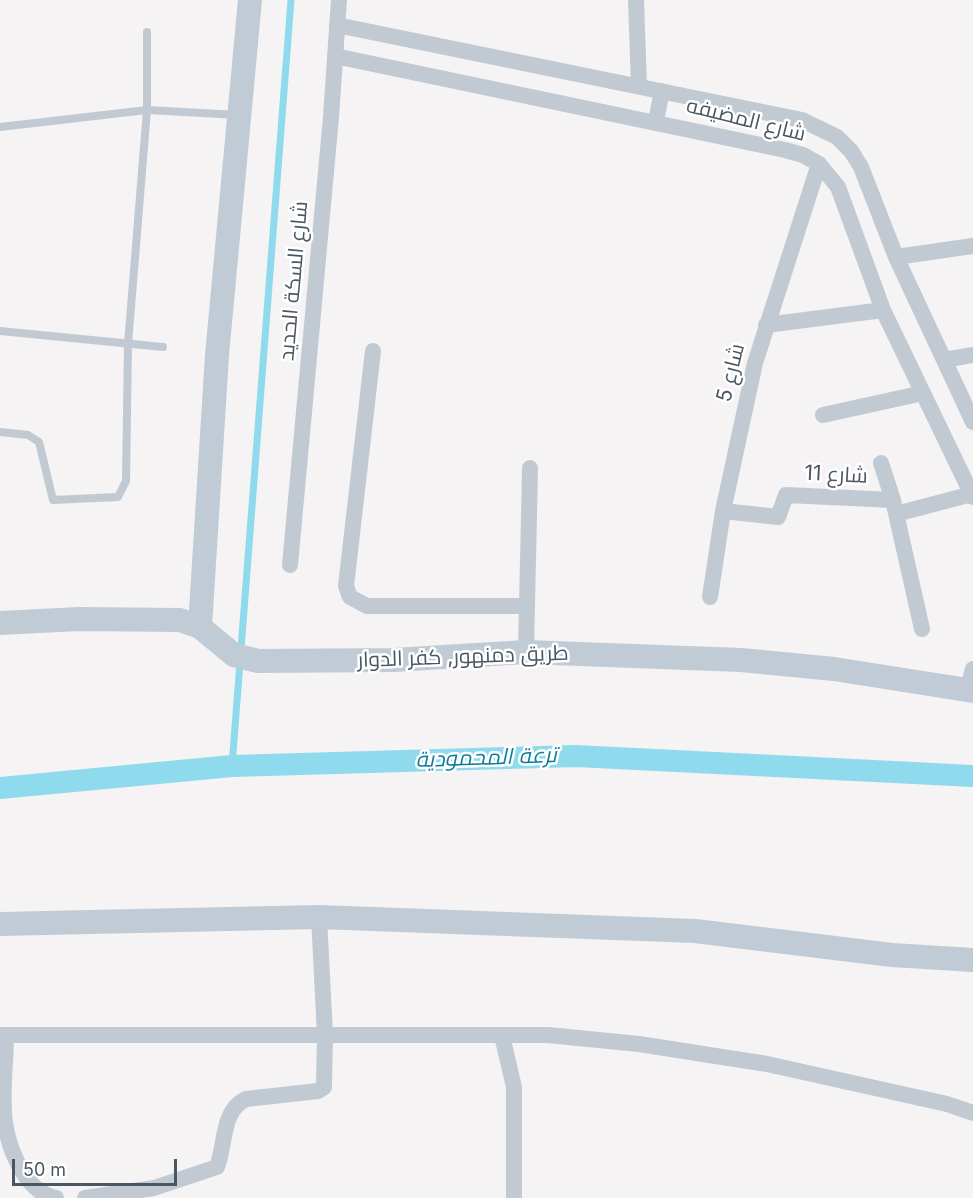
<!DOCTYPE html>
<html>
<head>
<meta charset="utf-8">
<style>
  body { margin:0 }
  #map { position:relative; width:973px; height:1198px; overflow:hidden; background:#f5f3f3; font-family:Inter,sans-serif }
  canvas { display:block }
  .scale { position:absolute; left:12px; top:1159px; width:165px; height:27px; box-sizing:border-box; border:3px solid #4a5661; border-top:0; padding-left:8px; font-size:18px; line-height:21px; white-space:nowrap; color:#4a5661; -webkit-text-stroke:4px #fff; paint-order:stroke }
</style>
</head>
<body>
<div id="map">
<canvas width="973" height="1198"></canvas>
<div class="scale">50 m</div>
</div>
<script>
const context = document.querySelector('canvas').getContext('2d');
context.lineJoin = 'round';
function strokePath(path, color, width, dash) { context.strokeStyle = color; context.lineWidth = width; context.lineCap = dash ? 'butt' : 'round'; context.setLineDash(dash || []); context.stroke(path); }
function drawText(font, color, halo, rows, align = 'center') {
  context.font = font + ' Inter,Cairo,sans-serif'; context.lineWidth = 5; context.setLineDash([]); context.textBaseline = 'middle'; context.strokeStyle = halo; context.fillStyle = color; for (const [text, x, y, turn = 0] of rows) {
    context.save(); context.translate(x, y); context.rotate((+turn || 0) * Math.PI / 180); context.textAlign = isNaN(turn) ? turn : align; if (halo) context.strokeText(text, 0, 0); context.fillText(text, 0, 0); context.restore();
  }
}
const stream = new Path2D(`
  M232 766 291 0`);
const canal = new Path2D(`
  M0 788 232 766 576 756 973 776`);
const lane = new Path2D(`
  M0 127 147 110 238 115
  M0 331 163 347
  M0 432 28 435 39 442 53 500 118 497 126 481 128 344 147 110V32`);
const street = new Path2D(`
  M636 0 639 86
  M337 25 802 120 837 137 851 151 861 167 896 257 973 422
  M335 56 785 150 803 155 819 164 838 187 883 310 973 497
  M656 121 662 91
  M896 257 973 246
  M766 325 883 310
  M373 351 346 586 350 597 367 606H527
  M944 360 973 355
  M823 415 923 393
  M881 463 893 500 922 629
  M723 511 778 517 786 495 893 500
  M896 514 972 494
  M290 565 331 117 339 0
  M710 597 723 511 755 363 819 164
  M526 652 530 468
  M967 691 973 669
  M0 1035H548L639 1044 767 1064 947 1104 973 1113
  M6 1035C6 1063 1 1095 5 1123 9 1150 26 1193 56 1198
  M502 1036 514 1087V1198
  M85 1198 154 1188 217 1167C226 1144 221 1111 246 1099L318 1091 324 1087 325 1035 319 917`);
const secondary = new Path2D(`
  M0 623 79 619 180 620 200 627 234 655 258 661 394 660 526 652 741 660 834 669 973 691
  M200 627 217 355 250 0
  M0 924 319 917 695 931 892 955 973 960`);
const streetNames = [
  ["شارع المضيفه",746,120,14],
  ["شارع السكة الحديد",294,281,-85],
  ["شارع 5",731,373,-76],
  ["شارع 11",836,475,3],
  ["طريق دمنهور, كفر الدوار",463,657,-2]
];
const waterNames = [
  ["ترعة المحمودية",486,758,-2]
];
strokePath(stream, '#90daee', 7);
strokePath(canal, '#90daee', 22);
strokePath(lane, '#c1cad2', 8);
strokePath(street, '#c1cad2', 16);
strokePath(secondary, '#c1cbd6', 24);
drawText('21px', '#4a5661', '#fff', streetNames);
drawText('italic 22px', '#0c7c9b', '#fff', waterNames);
</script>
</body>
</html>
